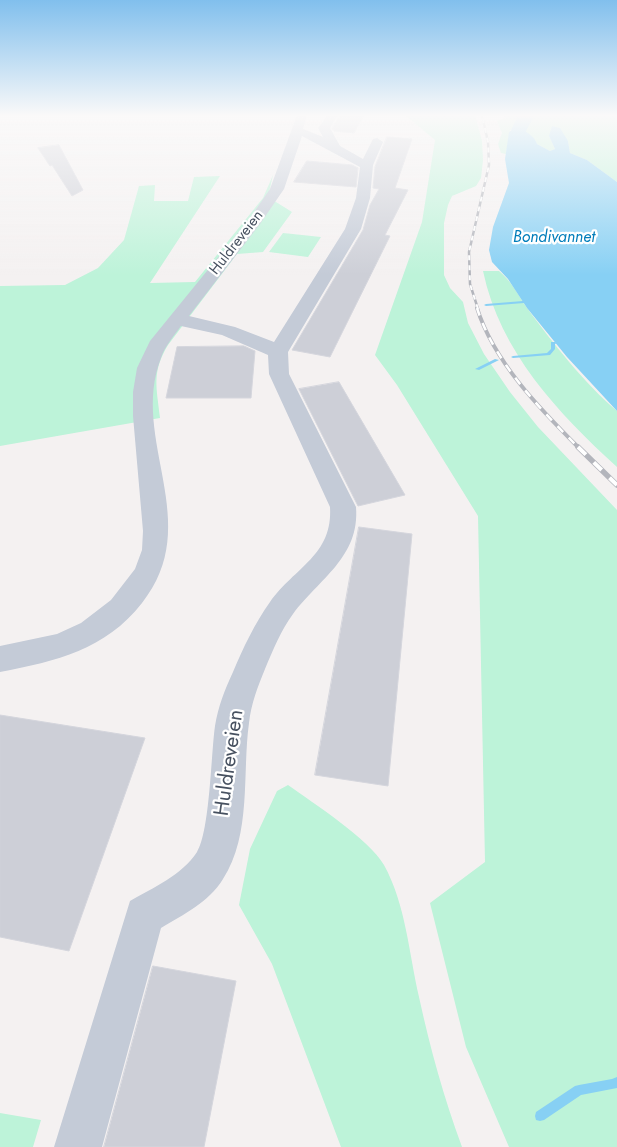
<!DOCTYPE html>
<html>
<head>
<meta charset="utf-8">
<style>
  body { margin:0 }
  canvas { display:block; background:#f4f1f1 }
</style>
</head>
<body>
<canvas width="617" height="1147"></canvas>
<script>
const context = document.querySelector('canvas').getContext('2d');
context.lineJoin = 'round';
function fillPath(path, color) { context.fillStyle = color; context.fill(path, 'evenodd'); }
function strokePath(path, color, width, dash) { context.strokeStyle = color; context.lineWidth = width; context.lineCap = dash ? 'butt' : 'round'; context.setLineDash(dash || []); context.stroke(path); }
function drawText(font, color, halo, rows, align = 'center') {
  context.font = font + ' Jost,sans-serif'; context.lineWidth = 4.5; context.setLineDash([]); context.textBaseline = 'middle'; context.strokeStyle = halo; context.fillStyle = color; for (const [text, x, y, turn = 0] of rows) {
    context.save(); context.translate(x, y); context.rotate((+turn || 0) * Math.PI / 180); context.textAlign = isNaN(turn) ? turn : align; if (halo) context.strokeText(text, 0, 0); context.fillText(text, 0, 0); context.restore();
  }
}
const green = new Path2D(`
  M405 115H475L482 141 483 160 481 178 476 186 452 196 448 205 444 223V275L450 288 463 302 468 323 484 354 510 392 538 427 617 510V1147H509L466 1047 430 903 485 862 478 516 397 385 375 355 422 222 435 140Z
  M504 115H617V182L587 160 570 153 568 141 549 136 555 149 550 151 537 144C532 134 522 128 510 130L506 154 501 153 498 144 502 133 497 121 506 118Z
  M273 175 268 197 292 212 263 252 237 254 168 345C151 373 157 388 160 418L0 446V286L65 285 98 268 124 240 139 186 155 185 154 201H188L194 177 220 176 150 283 195 282 263 198Z
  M283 233 321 237 308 257 269 252Z
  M483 271H499C512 282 518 295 527 308 552 342 585 384 617 411V467C558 413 500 352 483 271Z
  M288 785C313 803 369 839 384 865 406 905 409 954 419 997 430 1048 444 1098 462 1147H341L272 964 239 905 250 849 277 791Z
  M0 1113 41 1120 33 1147H0Z`);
const water = new Path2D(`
  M552 126 560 128 568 141 570 153 587 160 617 182V411L567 357 527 308 508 279 492 262 489 250 493 227 509 183 505 159 509 132C518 125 534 134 537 144L550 151 555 149 549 136Z`);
const stream = new Path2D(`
  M523 301H524V303L486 306 484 305 486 304Z
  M551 342H555L557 343 555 344V349L550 355 513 358 511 357 513 356 547 353 551 349Z
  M495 359 499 360 479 370 475 369Z
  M617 1077V1088L581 1095 544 1120 540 1121 536 1120 535 1116 536 1112 575 1086 579 1085 612 1079Z`);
const river = new Path2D(`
  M515 115H530L533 118 525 133H513L511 130 517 118Z`);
const building = new Path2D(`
  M341 115H364L354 133 334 131 332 128Z
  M387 137 412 139 395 188 408 190 385 235 390 236 330 357 292 350 363 230 370 205 379 189 373 188 375 167Z
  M59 145 83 190 72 196 52 165 50 166 38 148Z
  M307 161 352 165 358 168 356 187 294 182Z
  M244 346 255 351 251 398H166L177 347Z
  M339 382 405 495 358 506 299 389Z
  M359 527 412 534 388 786 315 775Z
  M0 715 145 738 69 951 0 937Z
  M153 966 236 981 204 1147H104Z`);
const minor = new Path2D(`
  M297 115H307L303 129 323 137 318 128 328 115H338L330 128 340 146 363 159 373 139 377 138 383 142 373 165 370 198 361 229 288 352 289 374 356 507C360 557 319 579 293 614 281 630 273 650 265 669 258 686 251 704 249 723 242 773 252 834 223 879 209 902 183 915 161 928L102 1147H54L130 901C153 888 182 875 197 852 210 831 211 754 215 726 218 707 225 689 233 672 243 648 255 623 270 602 295 567 333 555 330 507L269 374 268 355 222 335 181 326C174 336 165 346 161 358 129 440 206 523 142 603 105 650 57 661 0 672V646L57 634 81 623 111 600 135 569 142 550 143 531 133 416V392L137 368 150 341 250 218 270 189ZM302 136 360 167 356 198 345 229 274 342 235 327 189 316 260 224 284 189Z`);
const railFar2 = new Path2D(`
  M478 309 470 284 469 252 489 165 488 142 482 115`);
const railFar1 = new Path2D(`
  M477 308C494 362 540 409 579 448`);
const rail = new Path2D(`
  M578 447 617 485`);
const farStreetnames = [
  ["Huldreveien",237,243,-52]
];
const farWaternames = [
  ["Bondivannet",554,238]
];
const nearStreetnames = [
  ["Huldreveien",230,763,-82]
];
fillPath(green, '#bdf3d9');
fillPath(water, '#87d0f4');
fillPath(stream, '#87d0f4');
fillPath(river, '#87d0f4');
fillPath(building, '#cdcfd7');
strokePath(building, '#d5d6dd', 1);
fillPath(minor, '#c4cbd7');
strokePath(railFar2, '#b3b5bc', 2.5);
strokePath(railFar1, '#b3b5bc', 4);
strokePath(rail, '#b3b5bc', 5.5);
strokePath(railFar2, '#fff', 2, [5]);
strokePath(railFar1, '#fff', 2.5, [8]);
strokePath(rail, '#fff', 4, [11]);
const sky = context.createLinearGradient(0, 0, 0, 275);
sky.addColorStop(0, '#81bfed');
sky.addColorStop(0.42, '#faf9f9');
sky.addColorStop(1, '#faf9f900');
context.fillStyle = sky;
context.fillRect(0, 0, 617, 275);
drawText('15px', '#475160', '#fff', farStreetnames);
drawText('italic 16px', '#007dba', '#fff', farWaternames);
drawText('21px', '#475160', '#fff', nearStreetnames);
</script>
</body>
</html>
